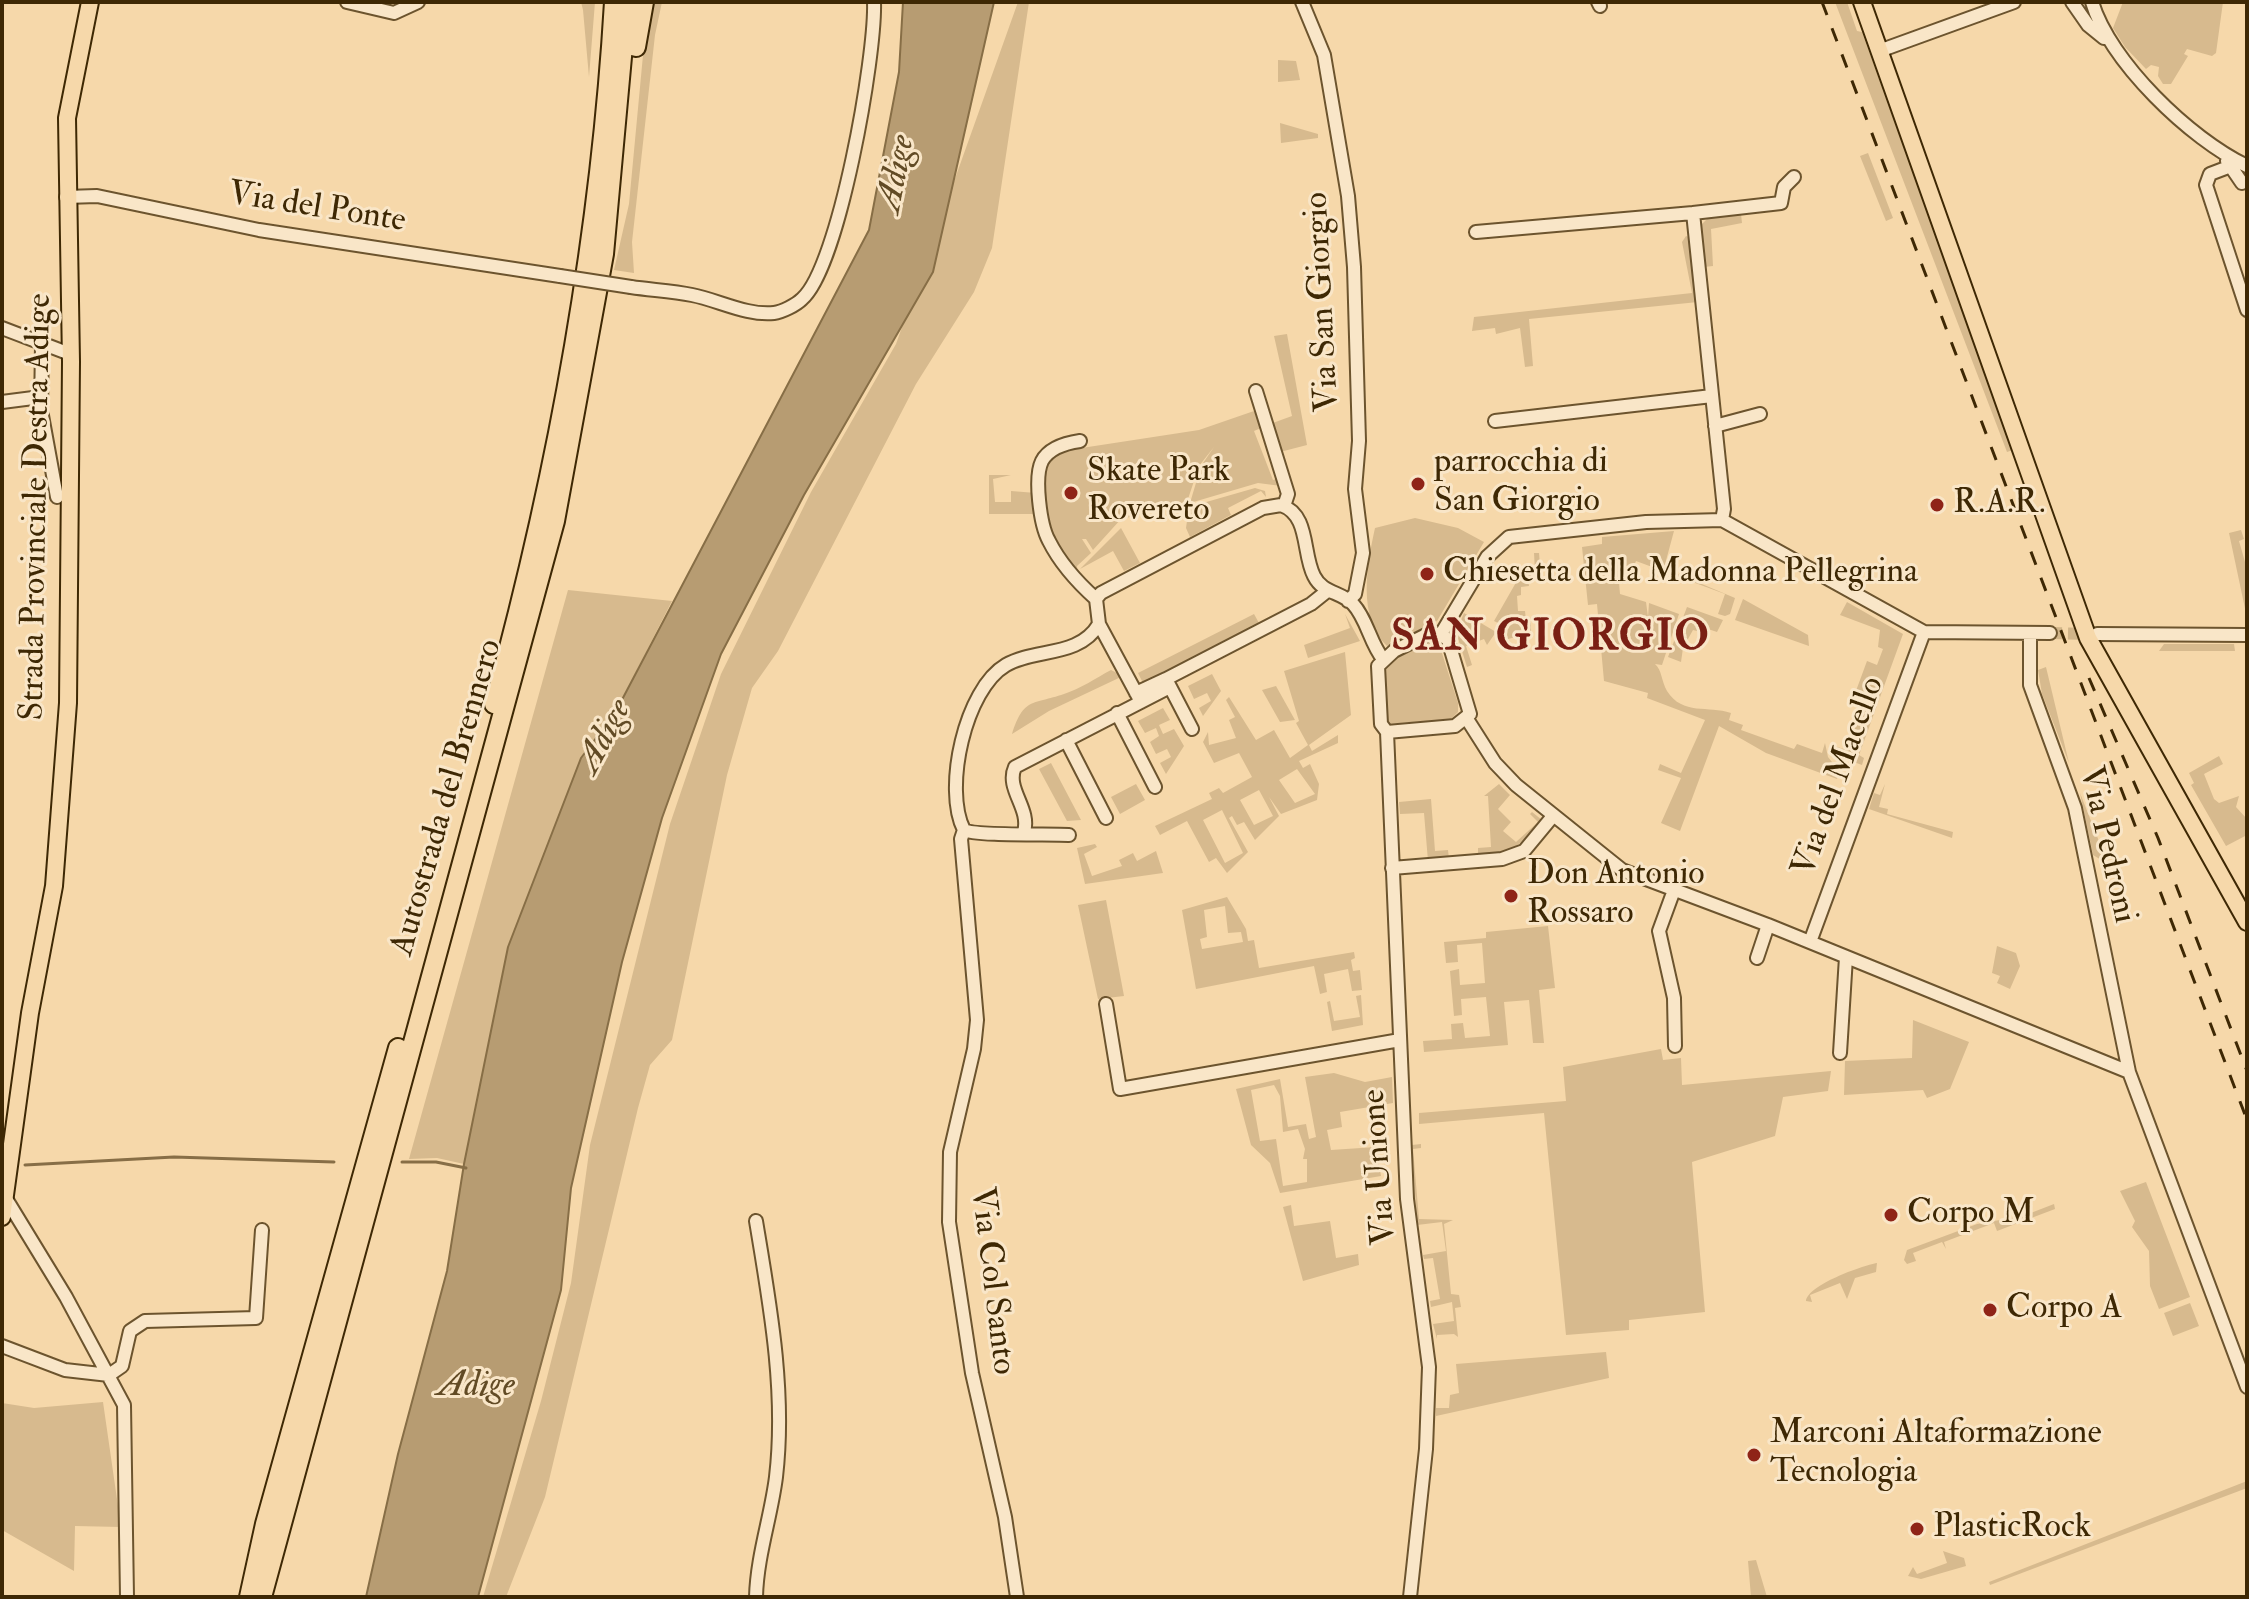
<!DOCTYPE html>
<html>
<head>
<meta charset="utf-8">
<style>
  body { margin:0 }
  #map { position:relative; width:2249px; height:1599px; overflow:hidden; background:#f6d8aa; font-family:"IM FELL Double Pica",serif }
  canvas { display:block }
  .frame { position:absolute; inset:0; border:4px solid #3e2804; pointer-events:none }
</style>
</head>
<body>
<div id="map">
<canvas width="2249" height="1599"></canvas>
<div class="frame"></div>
</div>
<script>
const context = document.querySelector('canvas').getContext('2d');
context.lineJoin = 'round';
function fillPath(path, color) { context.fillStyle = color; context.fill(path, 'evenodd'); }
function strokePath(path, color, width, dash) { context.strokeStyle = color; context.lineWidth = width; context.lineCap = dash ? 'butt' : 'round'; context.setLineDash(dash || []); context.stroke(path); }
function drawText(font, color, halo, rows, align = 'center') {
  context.font = font + ' "IM FELL Double Pica",serif'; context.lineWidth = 6; context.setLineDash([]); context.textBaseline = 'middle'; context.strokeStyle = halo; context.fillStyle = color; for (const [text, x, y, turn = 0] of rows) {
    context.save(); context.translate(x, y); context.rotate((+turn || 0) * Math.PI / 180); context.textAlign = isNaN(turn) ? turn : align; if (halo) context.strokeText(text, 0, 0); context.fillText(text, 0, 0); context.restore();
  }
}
const green = new Path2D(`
  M581 2H595L589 77 583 10Z
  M648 2H662L655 35 632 242 634 273 614 270 629 204Z
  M1018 2H1029L992 248 974 292 916 384 778 651 752 688 727 775 672 1040 650 1065 638 1108 545 1497 506 1597H483L541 1401 571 1283 590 1145 670 824 721 674 811 492 896 344Z
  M1835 2H1847L1857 31 1862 32 2013 450 2007 452Z
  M2123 2H2223L2216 53 2212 56 2187 49 2184 54 2188 56 2171 84H2163L2158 76 2159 67 2151 65 2146 69 2125 47 2113 28Z
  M1278 60 1296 61 1300 80 1278 82Z
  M1280 123 1318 134V138L1281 143Z
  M1868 153 1893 218 1886 221 1860 156Z
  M1741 214 1742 223 1711 229 1713 266 1704 267 1700 226 1708 218Z
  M1686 236 1691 238 1698 302 1529 319 1533 366 1525 367 1520 328 1496 334 1495 328 1472 331 1474 317 1692 293 1682 242Z
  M1287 334 1307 445 1280 452 1270 424 1292 416 1274 336Z
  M1254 411 1261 428 1254 431 1273 480 1279 478 1281 486 1258 483 1190 503 1201 466 1214 447 1199 466 1186 505 1121 519 1093 550 1086 539H1082L1091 553 1077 566 1078 578C1052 539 1034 509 1046 460L1062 451 1199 430Z
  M989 475H1011L993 479 995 502H1011V491L1036 493 1037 514H989Z
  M1255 488 1265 491 1266 497 1261 491 1228 508 1231 515 1190 537 1186 528 1189 507Z
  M1415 518 1458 528 1484 542 1437 621 1387 646C1357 618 1367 564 1375 528Z
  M1121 528 1140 563 1124 571 1113 551 1080 569Z
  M2241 530 2244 539 2239 541 2247 569V618L2229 533Z
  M1674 531 1664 568 1735 598 1730 614 1725 616 1718 614 1725 594 1636 561 1630 575 1618 571 1620 594 1646 602 1648 617 1649 603 1679 614 1662 665 1655 664C1662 670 1661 680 1667 691 1683 716 1708 705 1731 713L1729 720 1743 725 1741 730 1794 749 1797 744 1822 753 1825 743 1828 757 1839 771 1837 779 1766 753 1719 726 1680 831 1661 823 1681 778 1658 770 1660 764 1681 773 1705 720 1647 698 1648 693 1604 681 1597 604 1588 605 1582 547 1602 544V537Z
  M1534 553H1539L1541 578 1528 579 1529 586 1521 587V595L1517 596 1518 611H1525L1526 621H1531V633L1508 639 1498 633 1502 625 1494 621 1522 572 1535 571Z
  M568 590 672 601 615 713 581 758 508 947 464 1164 437 1158 409 1159Z
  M1743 599 1808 635 1809 646 1735 620Z
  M1847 602 1903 634 1859 755 1864 758 1862 765 1840 757 1834 746 1847 750 1863 703 1853 699 1867 661 1877 665 1883 649 1878 647 1880 630 1840 615Z
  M1687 607 1723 620 1717 632 1705 628 1701 632 1693 630 1683 648 1681 662 1668 657Z
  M1464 613 1496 632 1487 645 1484 639 1466 646 1472 665 1467 667 1456 632Z
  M1254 614 1259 623 1143 683 1138 673Z
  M1345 614 1360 641 1308 658 1304 645 1350 628Z
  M1428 643H1437L1440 647 1458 703V712L1451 719 1388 724 1384 667 1388 662Z
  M2164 644H2234L2235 651H2159Z
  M1345 652 1351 715 1309 745 1312 751 1338 735V743L1299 761 1303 768 1310 764 1319 784 1317 800 1281 814 1269 797 1279 816 1255 840 1244 822 1237 825 1232 816 1229 818 1248 852 1227 873 1216 858 1209 862 1187 821 1160 835 1155 826 1212 799 1209 793 1219 788 1223 793 1252 777 1239 753 1214 763 1203 742 1208 732 1209 745 1236 738 1229 720 1235 717 1226 700 1229 697 1256 740 1274 730 1290 758 1308 745 1296 723 1299 721 1284 671ZM1297 769 1315 794 1295 803 1279 780ZM1259 790 1273 816 1254 825 1240 800ZM1222 810 1243 853 1225 863 1203 820Z
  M2046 667 2069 763 2042 694 2038 670Z
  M1111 670 1123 676 1049 711 1012 734C1024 697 1032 705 1064 694 1080 689 1096 678 1111 670Z
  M1212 674 1221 691 1203 716 1199 708 1211 701 1207 693 1194 699 1188 686Z
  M1276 686 1295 720 1280 722 1262 690Z
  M1163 708 1170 720 1159 725 1163 734 1174 729 1184 746 1166 774 1160 763 1171 757 1167 749 1156 754 1150 742 1159 736 1156 728 1145 733 1138 721Z
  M2219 756 2223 764 2204 774 2214 799 2219 803 2239 796 2236 807 2247 819V835L2226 846 2191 785 2194 783 2189 773Z
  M1051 763 1081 820 1067 821 1039 769Z
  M1136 784 1145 800 1120 814 1111 797Z
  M1499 784 1510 795 1498 809 1511 822 1503 831 1516 842 1538 822 1530 814 1532 812 1542 820C1522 846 1510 853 1478 857V848L1491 847 1488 796H1484Z
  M1885 784 1879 807 1888 809 1887 814 1953 832 1952 838 1869 809 1874 793 1880 795Z
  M2080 793 2108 864 2093 855Z
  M1431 799 1435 851 1448 850 1449 859 1428 861 1424 813 1400 814 1399 802Z
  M1095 844 1097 847 1084 854 1092 876 1122 866 1119 860 1133 853 1137 861 1156 851 1163 873 1085 884 1077 848Z
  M1227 897 1246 929 1248 941 1254 940 1259 968 1354 952 1355 958 1351 960 1353 971 1360 970 1362 990 1352 991 1348 969 1324 974 1327 992 1320 994 1314 966 1196 989 1182 910ZM1225 906 1228 933 1241 932 1243 942 1202 949 1200 939 1207 937 1204 910Z
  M1106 900 1124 996 1098 999 1078 905Z
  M1548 926 1555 988 1539 990 1544 1043H1533L1529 1000 1504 1002 1508 1045 1424 1052 1423 1041 1452 1039 1451 1024 1463 1023 1465 1038 1490 1036 1486 997 1461 999 1462 1015 1454 1016 1450 971 1459 969 1460 985 1485 983 1482 943 1457 945 1458 962 1446 963 1444 942 1486 938V932Z
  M1997 946 2016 953 2020 966 2010 989 1997 983 2000 976 1992 973Z
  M1361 995 1363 1025 1332 1031 1327 1002 1330 1001 1334 1021 1360 1017 1356 996Z
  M1913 1020 1969 1042 1950 1089 1927 1098 1923 1090 1844 1095 1845 1061 1912 1058Z
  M1661 1049 1663 1060 1681 1058 1682 1085 1831 1071 1828 1091 1783 1097 1775 1136 1692 1162 1705 1312 1629 1320V1330L1566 1335 1544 1113 1419 1124V1113L1566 1101 1563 1067Z
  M1334 1073 1365 1082 1392 1077 1393 1103 1340 1112 1342 1127 1327 1130 1331 1150 1376 1147 1381 1176 1280 1193 1270 1163 1251 1145 1236 1089 1280 1079 1288 1127 1306 1124 1309 1139 1316 1137 1305 1077ZM1274 1085 1280 1096 1283 1132 1298 1129 1305 1149 1303 1159H1307V1182L1283 1186 1276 1139 1260 1141 1251 1090Z
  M1421 1144V1148L1413 1149 1419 1219 1453 1220 1444 1224 1451 1294 1459 1295 1461 1307 1455 1308 1458 1337 1454 1334 1437 1335V1339L1433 1324 1454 1321 1452 1302 1431 1307 1430 1301 1440 1299 1433 1258 1424 1259 1423 1255 1446 1251 1442 1222 1417 1225 1412 1145Z
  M2146 1182 2190 1297 2159 1309 2150 1286 2149 1251 2132 1227 2135 1221 2120 1191Z
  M2054 1204 2055 1209 1997 1231 1994 1223 1944 1242 1946 1249 1942 1242 1913 1253 1916 1261 1907 1264 1904 1260 1907 1250 1977 1224 2023 1216Z
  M1291 1205 1294 1226 1330 1221 1336 1258 1358 1254 1359 1265 1303 1281 1283 1207Z
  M1877 1263 1876 1272 1855 1278 1847 1299 1840 1283 1810 1295 1812 1302 1806 1301C1808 1285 1861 1266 1877 1263Z
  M2190 1303 2199 1326 2173 1336 2164 1313Z
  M1606 1352 1609 1378 1436 1416V1408H1449L1450 1395 1459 1393 1456 1364Z
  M103 1402 121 1527 75 1526 74 1571 2 1530V1403L34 1408Z
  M2247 1481V1488L1990 1585 1989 1582Z
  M1943 1551 1964 1558 1966 1566 1921 1579 1908 1576 1913 1567 1917 1574 1947 1563Z
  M1756 1560 1767 1597H1751L1748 1561Z`);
const water = new Path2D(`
  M903 2H994L933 272 804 495 721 654 662 818 622 962 571 1188 561 1290 478 1597H366L398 1454 447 1271 464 1164 508 947 581 758 615 713 869 230 899 72Z`);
const stream = new Path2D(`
  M402 1162H436L466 1168
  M25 1165 174 1157 334 1162`);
const minorTunnel = new Path2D(`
  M2050 633 2094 634`);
const minor = new Path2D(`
  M347 2 394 13 418 2
  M1302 2 1324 55 1348 196 1354 267 1359 441 1355 489 1363 553 1355 594 1348 601
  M1598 2 1600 6
  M2072 2 2088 25 2104 38
  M2092 2C2110 62 2190 139 2247 166
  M1879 51 2014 2
  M2227 161 2242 183
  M2231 166 2210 174 2206 185 2247 310
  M66 197 97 196 259 230 560 276
  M1476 232 1693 213
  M631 287C651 290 672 291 692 295 718 300 747 316 774 313 782 312 796 305 802 299 839 267 876 55 874 2
  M2 328 70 354
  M42 345 41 410 57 497
  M1256 391 1288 494 1284 506
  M2 402 41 397
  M1495 421 1712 396
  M1715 426 1760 414
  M1080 441C1066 443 1049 448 1042 461 1034 477 1040 525 1049 541 1060 563 1077 582 1096 599
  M1722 520 1724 509 1693 213 1781 203 1784 187 1794 177
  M1099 624 1141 702
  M2030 633V685L2075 808 2129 1072 2247 1387
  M1428 634H1441L1448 640 1470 714 1455 726 1387 732 1381 724 1378 666 1394 651Z
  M1441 634 1487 557 1509 537 1646 522 1722 520 1924 632 2050 633
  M2097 634 2247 635
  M1136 693 1166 679
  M1117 713 1155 787
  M1467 719 1495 763 1516 785 1622 870 1768 925 2129 1072
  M1192 729 1166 679 1311 604 1326 592
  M1387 732 1407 1199 1429 1367 1426 1449 1410 1597
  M1066 740 1106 818
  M964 830 961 839 977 1020 974 1049 950 1152 949 1222 972 1373 1005 1517 1017 1597
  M964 830C943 789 965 689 1006 665 1035 648 1079 658 1099 624L1096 599 1101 593 1263 508 1281 505C1310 515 1302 553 1314 576 1323 594 1340 591 1353 604 1367 619 1370 643 1383 659
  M964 830C974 836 1050 834 1069 835
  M1024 832C1031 808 1005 789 1015 767L1170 687
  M1392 868 1502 859 1524 851 1553 816
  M1674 890 1659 931 1674 998 1675 1046
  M1810 942 1924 632
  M1757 958 1768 925
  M1106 1004 1120 1089 1400 1040
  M1840 1053 1846 957
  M5 1197 66 1297 124 1405 127 1597
  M2 1346 65 1370 109 1375 122 1366 130 1331 145 1321 256 1318 262 1230
  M756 1597C757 1556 771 1517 776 1477 786 1392 770 1305 756 1221`);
const major = new Path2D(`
  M1862 2 2088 638 2247 922
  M2 1217 30 1013 54 886 68 703 71 362 67 118 90 2`);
const highway = new Path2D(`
  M636 47 644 2
  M494 704C557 474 600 240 614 2
  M249 1597 265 1524 398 1048
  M262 1597 555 521 604 254 627 2`);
const rail = new Path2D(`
  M1822 2 2247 1120
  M2089 678 2158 838 2247 1071`);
const minorBridge = new Path2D(`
  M560 276 631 287`);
const markers = [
  [1418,484,8,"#8f2418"],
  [1071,493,8,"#8f2418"],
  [1937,505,8,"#8f2418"],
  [1427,574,8,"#8f2418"],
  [1511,896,8,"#8f2418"],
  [1891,1215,8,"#8f2418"],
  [1990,1310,8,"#8f2418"],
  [1754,1455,8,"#8f2418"],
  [1917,1529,8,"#8f2418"]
];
const streetNames = [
  ["Via del Ponte",317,209,9],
  ["Via San Giorgio",1324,302,-93],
  ["Strada Provinciale Destra Adige",38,507,-89],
  ["Via del Macello",1840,777,-70],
  ["Autostrada del Brennero",448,798,-74],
  ["Via Pedroni",2106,845,77],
  ["Via Unione",1381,1167,-94],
  ["Via Col Santo",991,1281,83]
];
const poiNames = [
  ["parrocchia di",1434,464],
  ["San Giorgio",1434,503],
  ["Skate Park",1087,473],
  ["Rovereto",1087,512],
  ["R.A.R.",1953,505],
  ["Chiesetta della Madonna Pellegrina",1443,574],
  ["Don Antonio",1527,876],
  ["Rossaro",1527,915],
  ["Corpo M",1907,1215],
  ["Corpo A",2006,1310],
  ["Marconi Altaformazione",1770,1435],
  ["Tecnologia",1770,1474],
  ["PlasticRock",1933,1529]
];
const waterNames = [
  ["Adige",898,174,-79],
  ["Adige",606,737,-62],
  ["Adige",476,1387]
];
const districtNames = [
  ["SAN GIORGIO",1551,640]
];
fillPath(green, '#d7ba8e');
fillPath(water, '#b79c72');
strokePath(water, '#876e46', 2);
strokePath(stream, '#876e46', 3);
strokePath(minorTunnel, '#d1b589', 12, [12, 6]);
strokePath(minor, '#6c542e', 16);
strokePath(major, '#3e2804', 20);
strokePath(highway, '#3e2804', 22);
strokePath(minor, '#f9e6c8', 12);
strokePath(major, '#f6d8aa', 16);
strokePath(highway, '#f6d8aa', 18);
strokePath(rail, '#3e2804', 3, [14, 14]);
strokePath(minorBridge, '#6c542e', 16, []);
strokePath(minorBridge, '#f9e6c8', 12);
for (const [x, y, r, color] of markers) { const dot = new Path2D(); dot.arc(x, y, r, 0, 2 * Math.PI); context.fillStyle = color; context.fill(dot); strokePath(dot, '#f9e6c8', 3); }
drawText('34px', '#3e2804', '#f9e6c8', streetNames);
drawText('34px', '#3e2804', '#f9e6c8', poiNames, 'left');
drawText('italic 36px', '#624b25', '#f9e6c8', waterNames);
context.letterSpacing = '2px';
drawText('bold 42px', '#7a1f14', '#f9e6c8', districtNames);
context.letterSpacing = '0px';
</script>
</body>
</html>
